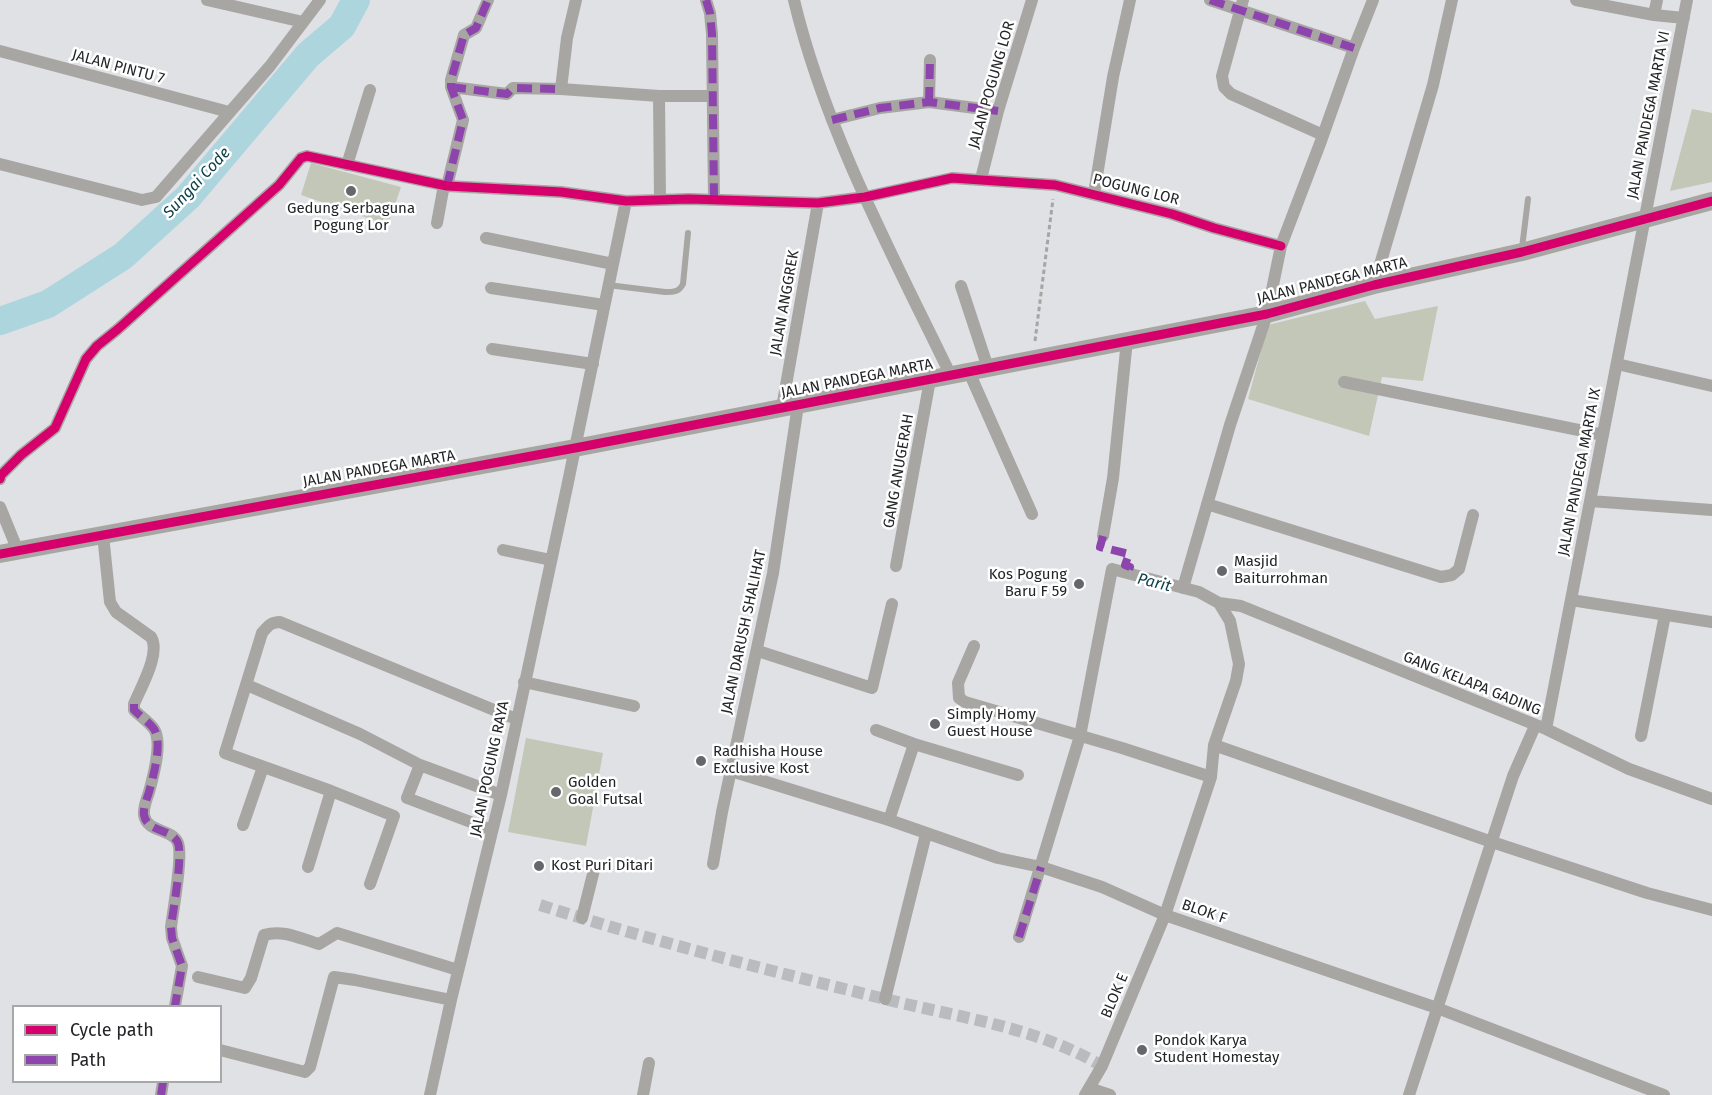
<!DOCTYPE html>
<html>
<head>
<meta charset="utf-8">
<style>
  body { margin:0 }
  #map { position:relative; width:1712px; height:1095px; overflow:hidden; background:#dfe1e5; font-family:"Fira Sans",sans-serif }
  canvas { display:block }
  .legend { position:absolute; left:12px; top:1005px; width:210px; height:78px; box-sizing:border-box; background:#fff; border:2px solid #a7a8a9; margin:0; padding:8px 10px; list-style:none; font-size:18px; color:#242528 }
  .legend li { display:flex; align-items:center; gap:12px; height:30px }
  .legend b { width:30px; border:2px solid #a7a8a9 }
</style>
</head>
<body>
<div id="map">
<canvas width="1712" height="1095"></canvas>
<ul class="legend">
<li><b style="height:8px;background:#d6006c"></b>Cycle path</li>
<li><b style="height:8px;background:#8e44ad"></b>Path</li>
</ul>
</div>
<script>
const context = document.querySelector('canvas').getContext('2d');
context.lineJoin = 'round';
function fillPath(path, color) { context.fillStyle = color; context.fill(path, 'evenodd'); }
function strokePath(path, color, width, dash) { context.strokeStyle = color; context.lineWidth = width; context.lineCap = dash ? 'butt' : 'round'; context.setLineDash(dash || []); context.stroke(path); }
function drawText(font, color, halo, rows, align = 'center') {
  context.font = font + ' "Fira Sans",sans-serif'; context.lineWidth = 5; context.setLineDash([]); context.textBaseline = 'middle'; context.strokeStyle = halo; context.fillStyle = color; for (const [text, x, y, turn = 0] of rows) {
    context.save(); context.translate(x, y); context.rotate((+turn || 0) * Math.PI / 180); context.textAlign = isNaN(turn) ? turn : align; if (halo) context.strokeText(text, 0, 0); context.fillText(text, 0, 0); context.restore();
  }
}
const green = new Path2D(`
  M1692 109 1712 113V182L1670 191Z
  M311 163 401 187 388 225 301 195Z
  M1365 301 1375 319 1438 306 1423 381 1382 377 1369 436 1248 399 1268 325Z
  M526 738 603 753 586 846 508 832Z`);
const river = new Path2D(`
  M0 321 48 304 123 256 188 197 308 55 342 26 356 0`);
const streetTunnel = new Path2D(`
  M540 905C652 941 767 970 881 998 955 1017 1035 1026 1102 1066`);
const path = new Path2D(`
  M1035 341 1053 199`);
const lane = new Path2D(`
  M1522 248 1528 199
  M608 285 665 292C674 292 679 292 683 284L688 233`);
const street = new Path2D(`
  M207 0 303 22
  M576 0 567 38 561 89 659 96 660 200
  M706 0 710 13 712 34 714 199
  M794 0C825 130 893 256 951 376
  M1210 0 1354 48
  M1243 0 1222 76 1224 87 1231 94 1323 135
  M1576 0 1654 15 1684 18
  M1654 15 1657 0
  M0 51 229 112
  M451 87 507 94 513 88 561 89
  M659 96H711
  M929 102 930 60
  M832 120 880 108 929 102 998 111
  M0 164 142 200 156 197 270 66 320 0
  M347 165 370 90
  M981 179 998 111 1032 0
  M447 186 463 120 451 87V80L464 35 476 28 488 0
  M1094 194 1113 77 1130 0
  M437 223 444 185
  M486 238 613 264
  M1374 285 1433 85 1452 0
  M961 286 988 368
  M491 288 604 305
  M492 349 593 364
  M1617 364 1712 386
  M969 372 1032 514
  M1344 382 1603 435
  M782 408 818 203
  M0 479 1 475 21 455 55 428 86 359 97 346 118 329 279 185 301 158 307 156 447 186 561 192 626 201 689 199 818 203 865 197 952 178 1055 185 1172 214 1214 228 1281 246
  M1590 501 1712 510
  M1207 504 1441 577 1452 575 1459 569 1473 515
  M0 507 18 551
  M103 535 110 602 116 612 151 637C161 653 141 687 134 704V710C140 716 149 722 154 729 163 743 153 777 149 792 147 799 143 807 144 815 147 833 172 828 178 843 183 856 173 911 171 927L172 938 182 966 175 1006
  M1103 536 1113 478 1127 340
  M503 550 551 560
  M896 566 930 380
  M1183 588 1230 425 1267 314 1281 246 1321 141 1354 48 1373 0
  M1571 600 1712 622
  M1219 603 1241 606 1546 729 1629 769 1712 799
  M974 646 958 683 959 698 965 702 1122 748 1211 777
  M758 651 872 688 892 604
  M524 682 634 706
  M247 685 360 734 420 765 501 795
  M1546 729 1687 0
  M876 730 914 744 1018 775
  M1641 736 1665 615
  M1214 745 1492 842 1647 893 1712 910
  M420 765 407 798 492 830
  M731 771 889 820 998 858 1041 867 1102 887 1165 915 1437 1008 1664 1095
  M889 820 914 744
  M243 825 263 767
  M713 864 722 812 773 573 798 405
  M308 867 331 791
  M370 884 394 816 331 791 225 753 262 633C268 626 271 622 280 622L516 719
  M582 918 595 866
  M1019 937 1080 736 1112 569 1199 592 1219 603 1230 621 1239 664 1236 681 1214 745 1211 777 1165 915 1102 1066 1085 1095
  M198 977 245 988 251 978 264 935C283 929 301 939 319 944L337 933 458 970
  M885 999 926 834
  M220 1050 305 1072 310 1067 334 977 355 980 451 1000
  M1089 1088 1110 1095
  M161 1095 163 1082
  M430 1095 451 1000 501 795 567 487 626 201
  M643 1095 649 1063
  M1409 1095 1513 776 1535 726`);
const secondary = new Path2D(`
  M0 554 575 448 1267 314 1374 285 1522 252 1712 201`);
const quiet = new Path2D(`
  M706 0 710 13 712 34 714 199
  M1210 0 1354 48
  M451 87 507 94 513 88 561 89
  M929 102 930 60
  M832 120 880 108 929 102 998 111
  M447 186 463 120 451 87V80L464 35 476 28 488 0
  M1103 536 1100 547 1129 554 1125 565 1130 567 1128 573
  M134 704V710C140 716 149 722 154 729 163 743 153 777 149 792 147 799 143 807 144 815 147 833 172 828 178 843 183 856 173 911 171 927L172 938 182 966 175 1006
  M1019 937 1041 867
  M161 1095 163 1082`);
const cycleway = new Path2D(`
  M0 479 1 475 21 455 55 428 86 359 97 346 118 329 279 185 301 158 307 156 447 186 561 192 626 201 689 199 818 203 865 197 952 178 1055 185 1172 214 1214 228 1281 246
  M0 554 575 448 1267 314 1374 285 1522 252 1712 201`);
const markers = [
  [351,191,6,"#65676a"],
  [1222,571,6,"#65676a"],
  [1079,584,6,"#65676a"],
  [935,724,6,"#65676a"],
  [701,761,6,"#65676a"],
  [556,792,6,"#65676a"],
  [539,866,6,"#65676a"],
  [1142,1050,6,"#65676a"]
];
const streetNames = [
  ["JALAN PINTU 7",118,67,15],
  ["JALAN POGUNG LOR",992,85,-74],
  ["JALAN PANDEGA MARTA VI",1649,115,-79],
  ["POGUNG LOR",1136,190,14],
  ["JALAN PANDEGA MARTA",1332,281,-14],
  ["JALAN ANGGREK",785,303,-80],
  ["JALAN PANDEGA MARTA",857,379,-11],
  ["JALAN PANDEGA MARTA",379,469,-10],
  ["GANG ANUGERAH",899,471,-80],
  ["JALAN PANDEGA MARTA IX",1580,472,-79],
  ["JALAN DARUSH SHALIHAT",744,632,-78],
  ["GANG KELAPA GADING",1472,684,22],
  ["JALAN POGUNG RAYA",490,769,-78],
  ["BLOK F",1204,912,19],
  ["BLOK E",1115,996,-67]
];
const poiNames = [
  ["Gedung Serbaguna",351,209,"center"],
  ["Pogung Lor",351,226,"center"],
  ["Masjid",1234,562],
  ["Baiturrohman",1234,579],
  ["Kos Pogung",1067,575,"right"],
  ["Baru F 59",1067,592,"right"],
  ["Simply Homy",947,715],
  ["Guest House",947,732],
  ["Radhisha House",713,752],
  ["Exclusive Kost",713,769],
  ["Golden",568,783],
  ["Goal Futsal",568,800],
  ["Kost Puri Ditari",551,866],
  ["Pondok Karya",1154,1041],
  ["Student Homestay",1154,1058]
];
const waterNames = [
  ["Sungai Code",197,183,-47],
  ["Parit",1154,583,14]
];
fillPath(green, '#c3c7b7');
strokePath(river, '#add5dd', 28);
strokePath(streetTunnel, '#babbbf', 12, [12, 6]);
strokePath(path, '#a5a5a4', 3, [4.5, 3]);
strokePath(lane, '#a8a6a3', 6);
strokePath(street, '#a8a6a3', 12);
strokePath(secondary, '#a7a6a2', 18);
strokePath(quiet, '#8e44ad', 8, [15, 8]);
strokePath(cycleway, '#d6006c', 9);
for (const [x, y, r, color] of markers) { const dot = new Path2D(); dot.arc(x, y, r, 0, 2 * Math.PI); context.fillStyle = color; context.fill(dot); strokePath(dot, '#fff', 2); }
drawText('15px', '#242528', '#fff', streetNames);
drawText('15px', '#242528', '#fff', poiNames, 'left');
drawText('italic 16px', '#0e424a', '#fff', waterNames);
</script>
</body>
</html>
